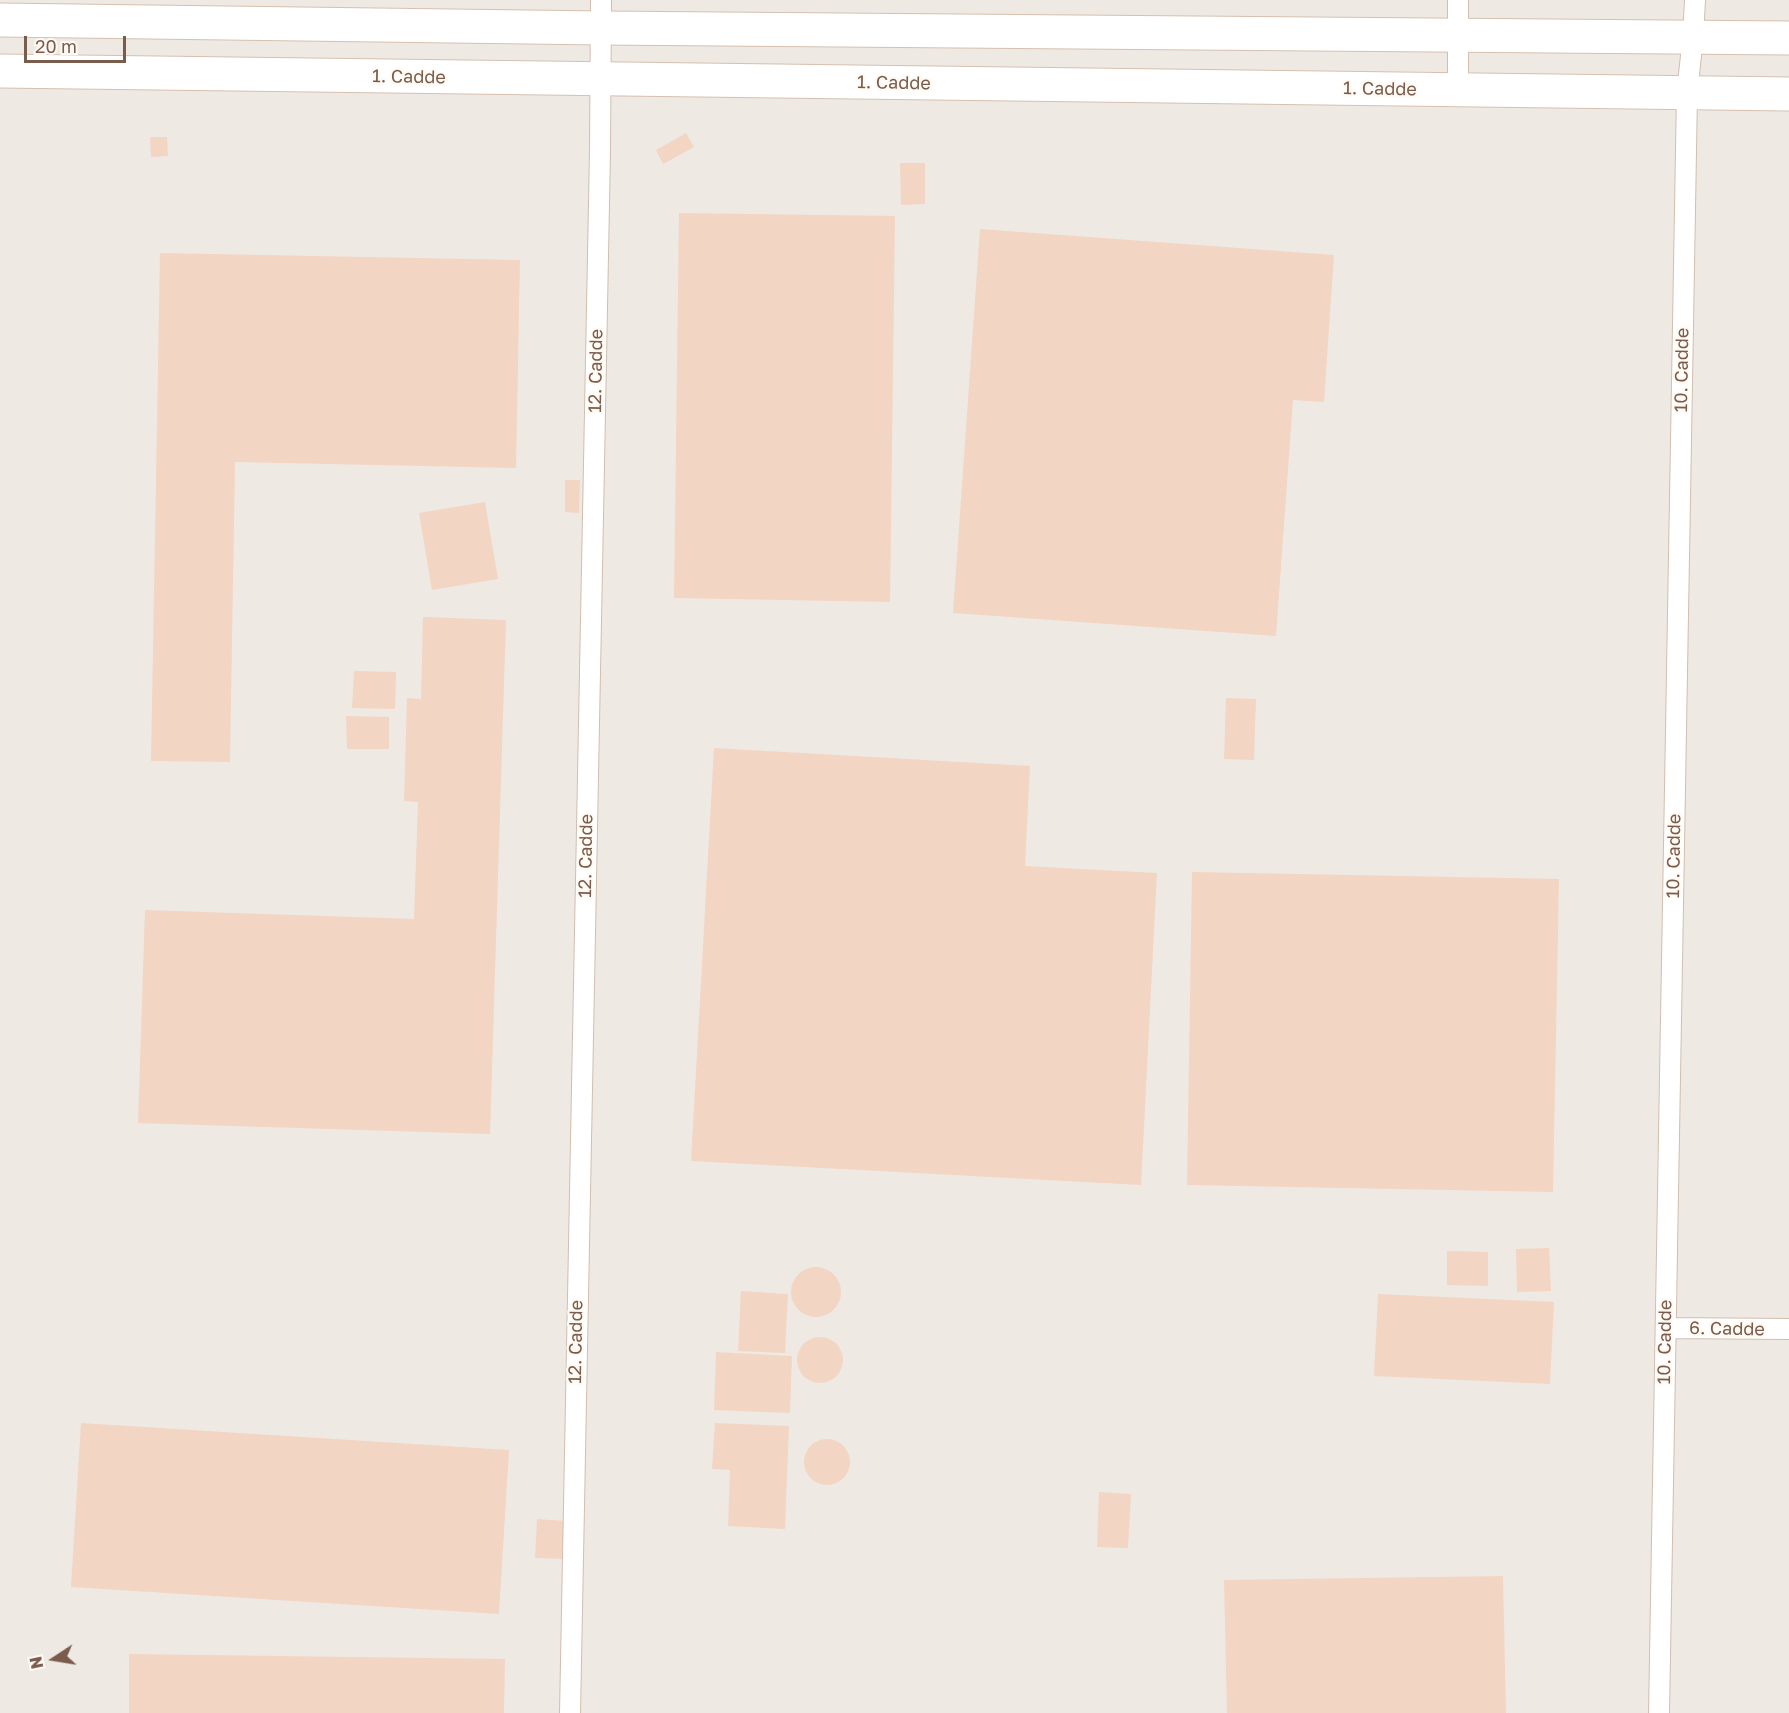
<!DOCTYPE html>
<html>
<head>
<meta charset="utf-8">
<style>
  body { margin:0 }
  #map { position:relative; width:1789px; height:1713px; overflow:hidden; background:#fdf6ec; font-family:"Golos Text",sans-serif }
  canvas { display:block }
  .north { position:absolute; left:24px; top:1629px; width:60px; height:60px; -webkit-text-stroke:4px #fffaf3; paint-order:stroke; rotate:258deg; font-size:16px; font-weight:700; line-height:24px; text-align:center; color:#7a5c4d }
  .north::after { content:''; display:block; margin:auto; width:21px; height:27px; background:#7a5c4d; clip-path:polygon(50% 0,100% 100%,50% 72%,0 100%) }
  .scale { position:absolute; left:24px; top:36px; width:102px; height:27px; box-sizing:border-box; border:3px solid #7a5c4d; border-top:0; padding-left:8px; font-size:18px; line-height:21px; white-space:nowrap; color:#7a5c4d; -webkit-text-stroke:4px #fffaf3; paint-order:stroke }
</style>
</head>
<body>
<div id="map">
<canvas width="1789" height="1713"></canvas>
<div class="north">N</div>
<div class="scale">20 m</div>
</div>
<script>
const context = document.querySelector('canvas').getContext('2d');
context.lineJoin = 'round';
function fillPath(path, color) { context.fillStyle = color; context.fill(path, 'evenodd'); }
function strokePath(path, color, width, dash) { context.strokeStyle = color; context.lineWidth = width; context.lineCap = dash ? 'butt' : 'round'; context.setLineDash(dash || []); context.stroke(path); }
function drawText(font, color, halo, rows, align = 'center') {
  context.font = font + ' "Golos Text",sans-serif'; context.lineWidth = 4.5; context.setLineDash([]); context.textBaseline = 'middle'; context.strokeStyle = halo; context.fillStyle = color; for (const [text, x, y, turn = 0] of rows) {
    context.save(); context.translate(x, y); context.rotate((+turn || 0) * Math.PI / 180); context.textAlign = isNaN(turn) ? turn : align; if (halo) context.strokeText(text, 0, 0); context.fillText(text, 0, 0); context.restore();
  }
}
const industrial = new Path2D(`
  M0 0H1789V1713H0Z`);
const building = new Path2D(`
  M686 133 694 147 663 164 656 150Z
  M150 137H167L168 156 151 157Z
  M900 163H925V204L901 205Z
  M679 213 895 216 890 602 674 598Z
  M980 229 1334 255 1324 402 1293 400 1276 636 953 613Z
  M160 253 520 260 516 468 235 462 230 762 151 761Z
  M565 480H580L579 513 565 512Z
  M485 502 498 579 432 590 419 513Z
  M423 617 506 620 490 1134 138 1123 145 910 414 919 418 802 404 801 407 698 421 699Z
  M354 671 396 672 395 709 352 708Z
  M1226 698 1256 699 1254 760 1224 759Z
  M346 716 389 717V749H347Z
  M714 748 1030 766 1025 866 1157 873 1141 1185 691 1161Z
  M1192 872 1559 879 1553 1192 1187 1185Z
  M1549 1248 1551 1291 1517 1292 1516 1249Z
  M1447 1251 1488 1252V1286L1447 1285Z
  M791 1292a25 25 0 1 1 50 0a25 25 0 1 1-50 0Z
  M741 1291 788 1294 785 1353 738 1351Z
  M1378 1294 1554 1302 1550 1384 1374 1376Z
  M797 1360a23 23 0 1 1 46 0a23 23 0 1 1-46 0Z
  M716 1352 792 1356 790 1413 714 1410Z
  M81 1423 509 1450 499 1614 71 1587Z
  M715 1423 789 1426 785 1529 728 1526 730 1470 712 1469Z
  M804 1462a23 23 0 1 1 46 0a23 23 0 1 1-46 0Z
  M1099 1492 1131 1494 1128 1548 1097 1547Z
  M537 1519 566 1521 564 1559 535 1558Z
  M1503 1576 1506 1713H1227L1224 1580Z
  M129 1654 505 1659 504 1713H129Z`);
const lane = new Path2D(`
  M1458 90V0
  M1666 1328 1789 1329
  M570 1713 600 151 601 0
  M1659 1713 1687 93 1693 37 1695 0`);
const secondary = new Path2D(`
  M0 20 602 28 1789 38
  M0 71 1789 94`);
const streetNames = [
  ["1. Cadde",409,77,1],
  ["1. Cadde",894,83,1],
  ["1. Cadde",1380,89,1],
  ["10. Cadde",1682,370,-89],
  ["12. Cadde",596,371,-89],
  ["12. Cadde",586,856,-89],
  ["10. Cadde",1674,856,-89],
  ["6. Cadde",1727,1329,1],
  ["12. Cadde",576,1342,-89],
  ["10. Cadde",1665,1342,-89]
];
fillPath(industrial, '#efe9e4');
fillPath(building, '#f3d5c3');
strokePath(lane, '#d1beb0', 22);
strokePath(secondary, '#d6c0b0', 35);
strokePath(lane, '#fff', 20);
strokePath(secondary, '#fff', 33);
drawText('18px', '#7a5c4d', '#fffaf3', streetNames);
</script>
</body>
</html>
